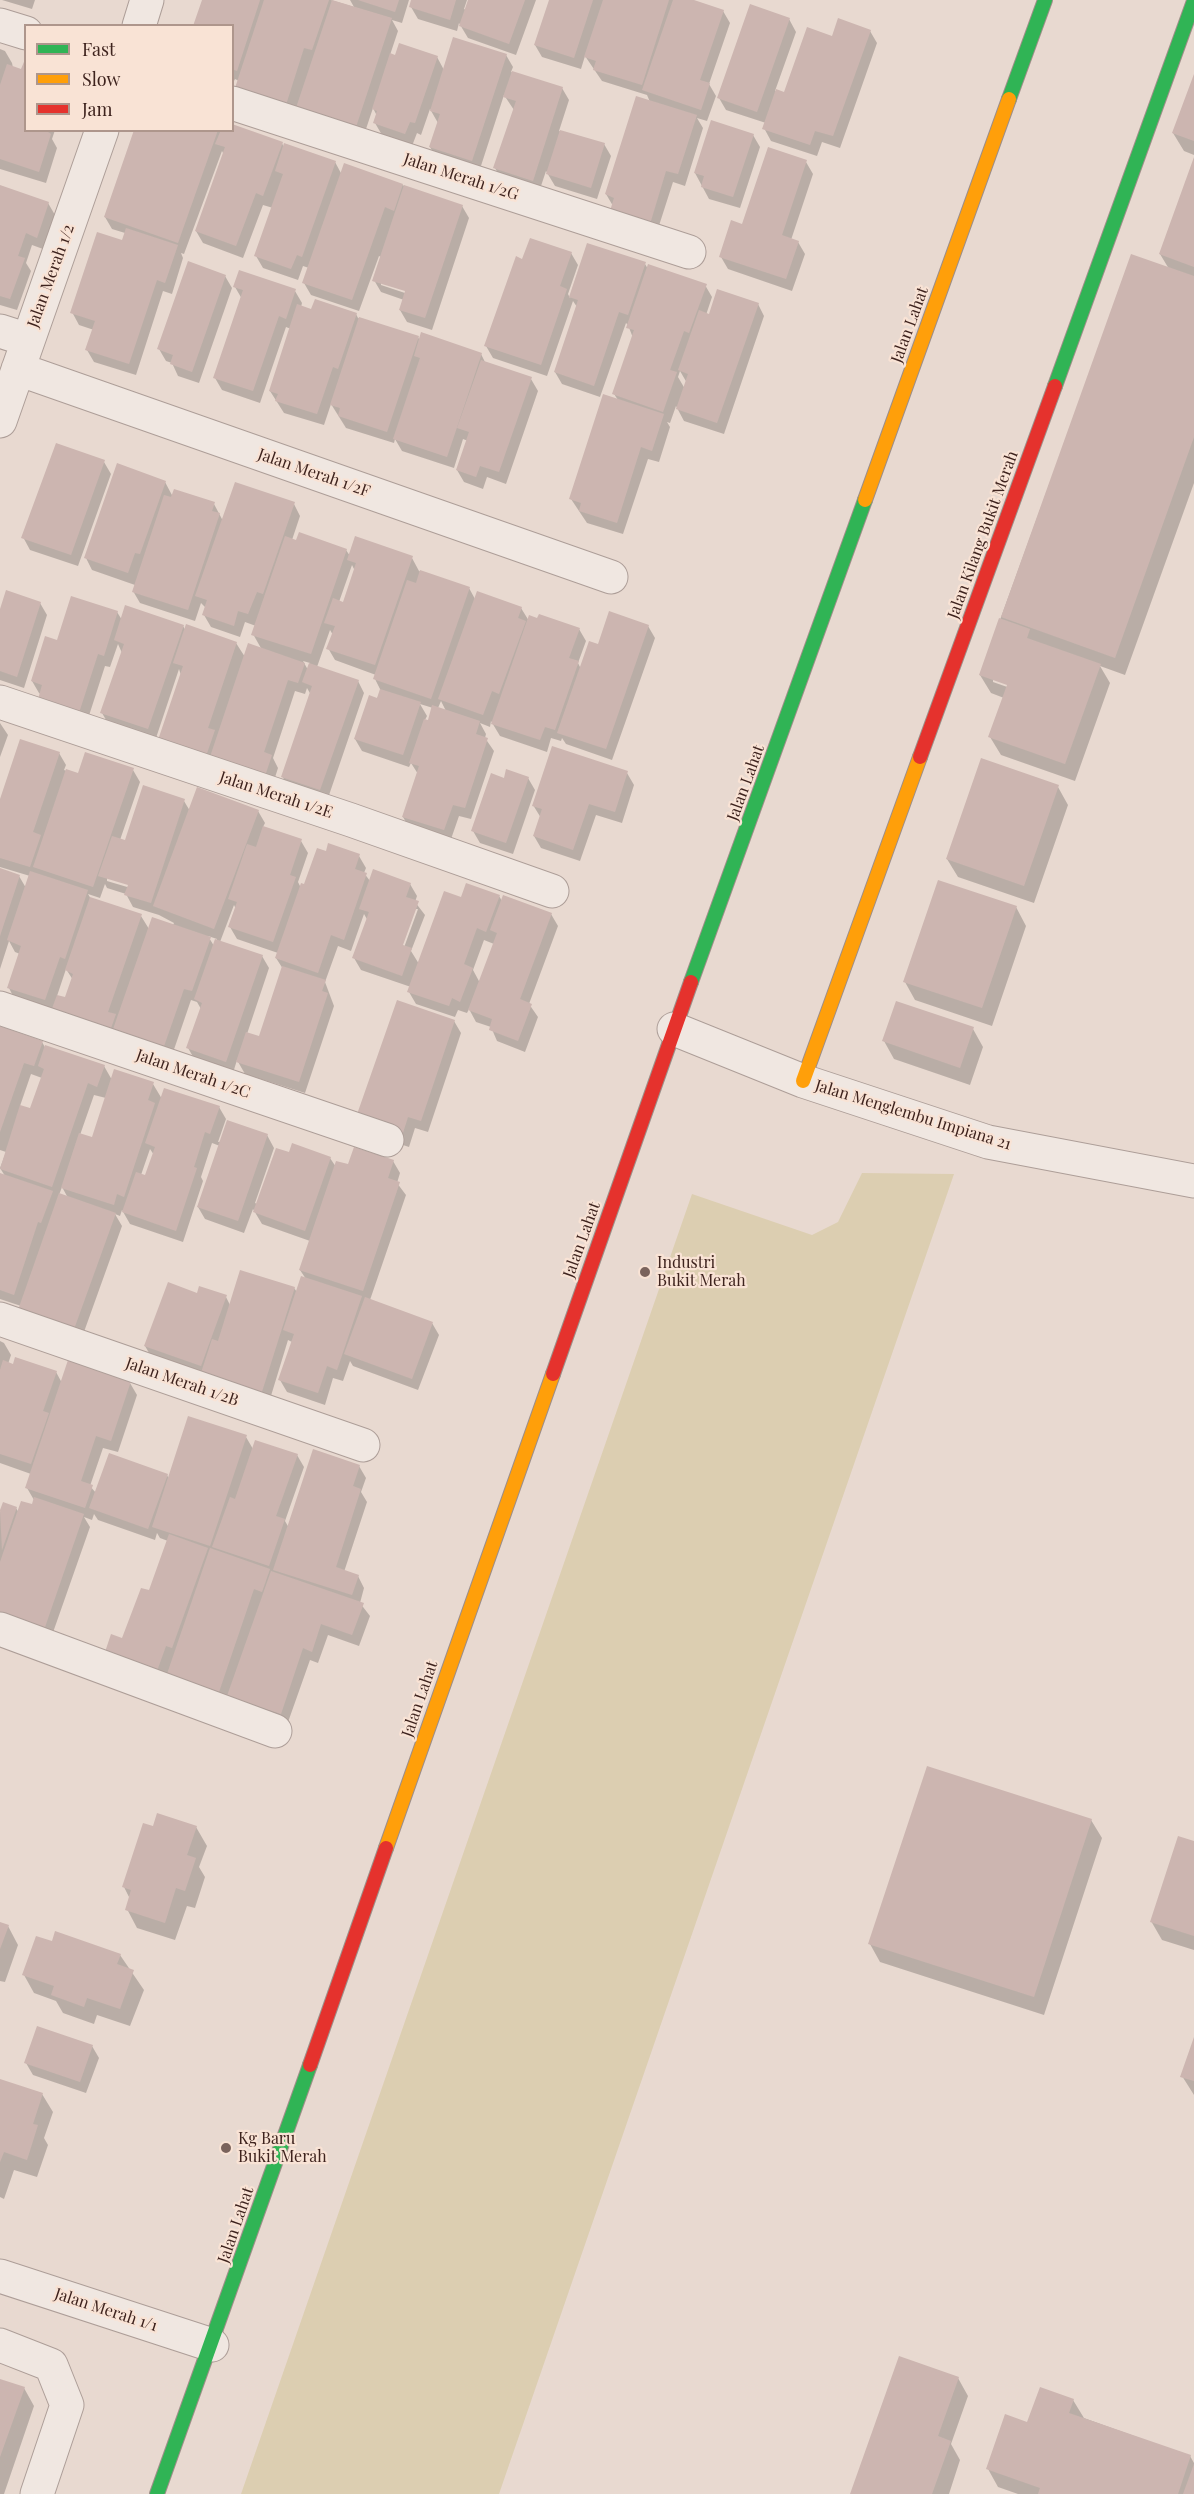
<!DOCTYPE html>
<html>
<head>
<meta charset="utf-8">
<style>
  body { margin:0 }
  #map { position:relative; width:1194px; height:2494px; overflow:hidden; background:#e8d9d0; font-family:"Playfair Display",serif }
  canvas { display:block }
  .legend { position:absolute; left:24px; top:24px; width:210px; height:108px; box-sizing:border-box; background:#f9e3d5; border:2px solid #ae968c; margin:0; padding:8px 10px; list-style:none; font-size:18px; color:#3e231e }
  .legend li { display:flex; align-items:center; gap:12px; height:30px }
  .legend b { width:30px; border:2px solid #ae968c }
</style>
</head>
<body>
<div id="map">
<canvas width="1194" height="2494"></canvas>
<ul class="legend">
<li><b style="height:8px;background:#30b455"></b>Fast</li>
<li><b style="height:8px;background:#ff9f0a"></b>Slow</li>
<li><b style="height:8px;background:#e5322d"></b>Jam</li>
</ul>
</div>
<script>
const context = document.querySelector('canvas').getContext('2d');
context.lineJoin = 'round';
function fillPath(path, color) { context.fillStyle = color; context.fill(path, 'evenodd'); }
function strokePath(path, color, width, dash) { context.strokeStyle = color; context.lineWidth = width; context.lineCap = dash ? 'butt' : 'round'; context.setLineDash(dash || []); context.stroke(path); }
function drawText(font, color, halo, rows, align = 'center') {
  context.font = font + ' "Playfair Display",serif'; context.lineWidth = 4.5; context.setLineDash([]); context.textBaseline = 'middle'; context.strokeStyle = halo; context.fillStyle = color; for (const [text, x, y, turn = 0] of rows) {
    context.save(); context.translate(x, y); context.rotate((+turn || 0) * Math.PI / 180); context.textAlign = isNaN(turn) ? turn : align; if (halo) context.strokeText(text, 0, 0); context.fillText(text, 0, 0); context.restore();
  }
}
const green = new Path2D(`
  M862 1173 954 1174 499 2494H241L692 1194 812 1235 838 1222Z`);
const shadow = new Path2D(`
  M2 0H35L32 9Z
  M203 0H331L354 7 350 0H409L402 23 392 20 398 31 390 55 396 57H437L444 70 506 55 513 67 511 72 562 88 569 100 559 131 604 144 611 156 597 199 555 186 546 171 539 192 502 180 495 168 514 110 504 95 479 172 437 159 430 147 438 123 430 109 421 135 417 133 412 146 382 135 375 123 377 116 373 108 362 141 239 81 235 79 232 85V26Z
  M413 0H467L464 9 466 10 470 0H536L516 55 468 38 459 23 457 31 418 19 411 7Z
  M550 0H690L723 11 730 23 709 84 716 96 707 121 697 118 703 128 685 186 673 182 656 235 613 206 606 194 650 102 647 95 602 81 585 56 581 69 542 57 535 45Z
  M789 19 796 32 775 91 784 94 833 38 870 31 877 43 840 148 822 142 817 156 771 141 764 128 766 123 726 110 719 98Z
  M0 49 5 51 12 63 26 130H55L52 139 57 148 46 183 0 169Z
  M1194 77V155L1184 151 1173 133Z
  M136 130H232L282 143 284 148 335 162 342 175 345 165 462 206 469 218 432 330 407 322 400 310 404 300 381 292 374 280 381 257 379 256 359 311 311 295 304 283 309 268 303 266 298 280 263 268 256 256 273 208 263 205 243 258 203 243 196 231 224 155 222 151 184 254 181 253 183 258 172 294 163 291 136 375 94 362 87 350 94 330 79 325 72 312 123 242 125 233 112 229 105 217ZM381 282 412 292 411 295 381 285Z
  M753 135 760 147 740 208 709 199 695 173Z
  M1194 161V483L1125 675 1100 666 1110 683 1075 781 1001 755 990 737 1004 698 991 693 980 675 1132 256 1169 269 1160 254ZM993 679 1014 686 1013 689 993 682Z
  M806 162 813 174 791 240 798 242 805 254 792 291 728 269 721 257 743 226Z
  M0 187 48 203 55 215 43 249 32 245 26 263 31 271 17 310 0 305Z
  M588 245 645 264 648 269 705 285 712 297 706 315 758 304 764 316 724 434 684 421 676 406 670 423 667 422 670 427 659 462 648 459 623 534 587 523 571 499 618 400 614 394 633 338 628 325 626 323 600 397 562 384 555 372 577 307 573 301 547 376 493 358 486 346 523 261 571 253 578 265 568 294 570 298ZM680 371 687 383 685 389 678 377Z
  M225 276 232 288 199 383 178 376 172 363 166 361 159 349Z
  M235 287 295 291 302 303 301 307 312 311 356 314 358 318 418 337 420 341 481 354 486 364 531 379 538 391 506 484 487 477 483 489 464 482 457 470 468 441 463 439 454 468 402 451 395 439 394 443 346 428 331 404 324 425 284 413 270 391 291 329 286 327 260 403 222 390 215 378 242 299Z
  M104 462 111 474 78 566 30 550 23 537Z
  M165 482 173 497 214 504 223 521 294 504 300 516 292 540 346 550 350 556 412 558 419 571 469 588 475 599 521 608 529 621 579 629 586 641 578 663 581 669 599 646 648 626 655 638 612 760 566 744 562 738 561 741 551 738 547 752 500 736 491 721 490 727 480 723 486 734 485 738 494 751 471 819 459 816 450 842 410 829 403 817 418 774 411 763 409 767 362 751 355 739 381 691 375 679 376 675 335 660 328 648 333 635 330 630 317 667 358 681 364 693 327 801 289 788 282 776 311 695 307 688 305 694 295 691 273 758 278 768 271 790 212 771 179 669 155 741 109 725 102 713 122 653 118 644 110 667 105 666 85 728 39 693 32 681 58 642 117 612 122 620 183 626 186 631 236 643 245 657 262 650 253 634 256 626 245 622 240 637 211 627 204 615 206 608 201 603 195 621 140 603 133 591 135 585 92 570 86 558ZM352 565 355 571 344 604 339 602ZM303 661 310 663 308 670ZM441 701 446 711 438 708ZM420 704 433 708 429 721 425 720 427 716Z
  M40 603 47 615 24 688 0 680V614Z
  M0 723 8 735 0 757Z
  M59 753 66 765 64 770 79 775 133 770 140 782 120 840 126 842 184 801 190 811H258L265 823 263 827 301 841 308 853 298 882 301 888 359 856 366 868 364 873 370 881 410 884 417 896 415 902 425 915 411 951 419 964 462 899 499 896 502 901 551 914 558 926 529 1004 538 1017 525 1052 497 1041 491 1027 476 1022 469 1009 467 1013 458 1010 455 1017 416 1004 409 992 411 987 361 970 354 958 368 921 364 914 351 951 338 946 325 982 334 1006 305 1093 245 1074 237 1060 233 1073 195 1060 188 1048 201 1009 197 1002 191 1000 169 1064 15 1000 9 988 20 954 15 952 9 941 0 969V870L19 876 26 888 30 876 0 867V804ZM107 877 135 886 134 889 107 881ZM105 884 107 888 126 894 133 907 159 915 174 923 173 925 149 929 141 916 91 899 88 894 100 898ZM234 905 236 909 230 927 237 939 278 953 276 958 283 969 260 1038 247 1034 269 968 262 956 220 942ZM414 909H418L402 953 399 952ZM208 936 217 939 214 946ZM484 940 494 944 480 983 473 970ZM66 969 73 980 66 999 57 996Z
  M627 773 634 785 622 823 596 815 580 861 541 848 534 836 541 818 533 805Z
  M528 778 535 790 513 854 480 843 473 831 505 779Z
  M1058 787 1068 805 1034 903 958 877 947 859Z
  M1016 907 1026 926 992 1026 915 1000 905 982Z
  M454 1021 461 1033 428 1132 415 1128 409 1147 364 1132Z
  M0 1028 42 1042 46 1049 104 1066 112 1080 153 1084 162 1099 219 1107 226 1119 218 1142 267 1135 274 1148 255 1203 257 1204 290 1154 330 1158 336 1167 393 1161 400 1173 397 1183 406 1195 370 1300 432 1323 439 1335 418 1390 353 1366 350 1361 343 1381 333 1378 325 1405 287 1392 280 1380 292 1342 288 1340 267 1409 152 1358 145 1346 198 1295 226 1297 230 1305 294 1288 297 1292 306 1279 300 1270 310 1241 262 1224 253 1209 244 1233 205 1219 198 1207 220 1146 212 1143 201 1177 203 1181 183 1242 130 1224 122 1210 120 1216 115 1214 122 1226 80 1343 21 1306 0 1299V1175L5 1176 0 1168 6 1152 0 1150ZM31 1074 42 1078 31 1110 20 1106ZM94 1095 106 1098 93 1139 80 1135ZM150 1149 154 1155 146 1177 141 1175ZM62 1187 68 1198 59 1195Z
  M973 1029 983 1047 970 1085 894 1059 884 1041Z
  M0 1341 4 1343 11 1355 8 1364 56 1372 62 1383H130L137 1395 118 1452 103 1448 90 1486 96 1493 167 1475 169 1479 246 1437 253 1449 297 1455 304 1467 285 1521 289 1528 359 1466 366 1478 361 1492 367 1502 344 1572 358 1576 364 1588 360 1603 370 1616 359 1646 328 1635 318 1663 310 1660 287 1725 175 1686 167 1673 164 1682 123 1640 150 1592 168 1541 160 1538 157 1533 155 1540 98 1520 94 1514 92 1520 84 1517 90 1527 50 1641 0 1624V1512L16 1508 19 1513 33 1506 34 1500 27 1488 31 1474 0 1463Z
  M1091 1820 1102 1838 1044 2015 880 1962 870 1944Z
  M196 1827 207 1846 199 1867 205 1877 195 1908 187 1906 175 1940 137 1928 127 1909 130 1899 124 1887 154 1828Z
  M1194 1843V1950L1162 1940 1151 1921Z
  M0 1924 8 1926 18 1945 5 1982 0 1981Z
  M53 1943 120 1955 144 1990 130 2026 97 2015 94 2024 63 2013 56 2001 34 1993 24 1975Z
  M1194 2041V2095L1182 2076Z
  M92 2046 99 2058 86 2093 33 2075 26 2063Z
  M0 2080 42 2094 53 2112 44 2138 48 2145 37 2177 14 2170 4 2199 0 2197Z
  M958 2378 968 2396 951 2444 960 2460 949 2494H852Z
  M0 2380 24 2388 34 2406 4 2494H0Z
  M1073 2400 1084 2418 1190 2456 1194 2463V2494H1018L998 2487 988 2469 1028 2424Z`);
const building = new Path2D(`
  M202 0H260L237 71 232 69V26H193Z
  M264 0H329L312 50 304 48 285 108 234 91Z
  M332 0 392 18 355 130 295 111Z
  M358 0H399L395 12Z
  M411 0H456L450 20 409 7Z
  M468 0H525L509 44 459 26Z
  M549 0H593L574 58 534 45Z
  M603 0H669L642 85 593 70 596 61 584 57Z
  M673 0H694L724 10 700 80 710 83 701 110 642 90Z
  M750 4 790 18 757 112 717 98Z
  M838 18 871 30 833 136 815 131 810 145 762 129 776 89 784 92 807 27 832 36Z
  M453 37 507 54 472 161 429 147 440 114 430 111Z
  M399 43 438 56 415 123 410 122 405 134 373 123 377 111 372 109 390 53 395 55Z
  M26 57V130H45L51 134 39 172 0 159V85L7 64 21 69Z
  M512 71 563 87 533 181 493 168 516 101 503 97Z
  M1194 74V141L1172 133Z
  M636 96 697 115 678 174 666 171 650 224 610 211 614 198 605 194Z
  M711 120 754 134 733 197 701 187 704 176 694 173Z
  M232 124 283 142 263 196 256 193 236 246 195 231 225 147 215 144 221 130H232Z
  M134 130H218L178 243 104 217Z
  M560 130 605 143 591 188 546 174Z
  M284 143 336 161 302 257 297 255 291 269 254 256 283 174 275 171Z
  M768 147 807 160 782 235 799 241 786 279 719 257 731 220 742 224Z
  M1194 157V267L1159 254Z
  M344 163 403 184 394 211 385 207 352 300 302 283Z
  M0 185 49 202 37 238 26 233 18 256 25 258 10 299 0 296Z
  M404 185 463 205 425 318 399 310 405 291 372 281Z
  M126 228 178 245 165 283 157 280 129 364 85 350 95 321 70 313 97 232 122 240Z
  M530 238 572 252 560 286 567 289 541 365 484 346 516 256 522 259Z
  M587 243 646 262 628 315 619 312 594 386 554 372 578 300 569 297Z
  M1131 254 1194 276V437L1115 658 1001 617Z
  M188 261 226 275 192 372 170 364 173 355 157 349Z
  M648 264 707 284 689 333 684 331 670 370 677 372 663 412 612 394 634 330 626 328Z
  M239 270 296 289 286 319 279 316 253 391 213 378 243 290 233 287Z
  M717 289 759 303 717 423 676 409 688 374 678 370 699 310 709 314Z
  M315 299 357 313 338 369 333 367 317 414 275 401 278 394 269 391 297 304 311 309Z
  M359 317 419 336 387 432 338 416 340 408 330 405Z
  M421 332 482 353 447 457 393 439 420 358 414 356Z
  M481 360 532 377 499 472 480 466 476 477 456 470 469 432 457 428Z
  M603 394 664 414 652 451 641 447 617 523 579 511 581 503 569 499Z
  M56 443 105 460 71 555 21 538Z
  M117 463 166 481 140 554 135 553 128 573 84 558Z
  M235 482 295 502 263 594 257 592 248 614 238 611 234 626 202 615 207 600 195 596Z
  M174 489 215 502 212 511 220 513 188 610 132 592 164 495 171 497Z
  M299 532 347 549 311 654 251 635 285 536 296 540Z
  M355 536 413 556 375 665 326 649 335 626 324 623 333 598 343 602 356 563 347 560Z
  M420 570 470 587 431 699 373 679 407 580 416 583Z
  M6 590 41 602 17 677 0 671V609Z
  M477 591 522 607 518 618 526 621 499 694 492 691 483 715 438 699Z
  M71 596 118 611 104 656 98 654 78 716 37 703 42 685 31 681 45 636 57 640Z
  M125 605 184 625 148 729 100 713 124 644 114 640Z
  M609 611 649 625 606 749 557 733 589 641 598 644Z
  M539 614 580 628 569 658 579 661 555 730 545 727 540 740 491 724 529 615 537 618Z
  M999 618 1030 629 1027 638 1101 664 1065 764 988 737 1007 685 979 675Z
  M186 624 237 642 208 728 215 730 205 759 157 743 183 666 173 663Z
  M248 643 305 663 298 683 288 680 264 752 272 755 264 779 209 760Z
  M309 663 359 680 320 790 281 777 312 686 302 682Z
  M380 689 421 702 403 755 354 739 369 695 377 698Z
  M432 705 480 721 476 734 488 738 465 808 453 805 444 830 402 817 419 766 409 763 424 719 428 720Z
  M20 739 60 752 33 832 41 835 30 867 0 858V799Z
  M552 746 628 771 615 812 589 804 573 850 533 836 542 809 532 806Z
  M85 752 134 768 93 887 33 867 66 769 78 773Z
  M981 758 1059 785 1024 886 946 859Z
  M506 769 529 777 506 843 471 831 491 773 504 778Z
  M143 785 185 799 151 903 124 895 128 885 98 876 112 836 125 840Z
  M197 787 259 810 214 929 153 906Z
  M263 826 302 839 290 875 296 877 273 942 228 927 237 902 228 899 247 844 256 847Z
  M328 843 360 854 355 869 367 873 344 940 331 935 318 973 275 958 301 883 304 884 317 848 326 851Z
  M0 868 20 875 0 936Z
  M373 869 411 883 406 897 419 901 403 945 412 948 402 976 352 958 369 912 359 909Z
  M30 871 88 890 65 959 60 957 45 1000 7 988 21 946 7 940Z
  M938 880 1017 906 982 1008 903 982Z
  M466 883 500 895 486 932 477 928 464 964 473 968 460 1002 452 998 449 1006 407 992 444 891 461 897Z
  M503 895 552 913 520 999 532 1004 518 1041 489 1030 492 1019 468 1010 497 933 490 930Z
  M90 897 142 914 108 1012 116 1014 109 1034 50 1014 57 995 65 997 73 974 65 970Z
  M152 917 211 937 192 991 184 989 162 1052 111 1035Z
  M215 939 263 955 226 1062 186 1048 202 1003 194 999Z
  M282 966 326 980 322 991 328 993 299 1082 236 1062 246 1032 259 1036Z
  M397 1000 455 1020 421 1121 408 1117 402 1136 355 1120Z
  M896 1001 974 1027 960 1068 882 1041Z
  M0 1026 43 1041 34 1066 24 1063 0 1132Z
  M45 1045 105 1065 97 1087 88 1083 52 1187 0 1169 20 1105 30 1108 44 1069 38 1066Z
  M114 1069 154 1082 148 1100 155 1103 124 1197 117 1194 114 1205 61 1188 79 1133 92 1137Z
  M164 1088 220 1106 210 1134 205 1132 194 1167 197 1168 176 1231 122 1212 136 1172 145 1175 155 1147 145 1143Z
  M227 1120 268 1134 238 1221 197 1207Z
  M292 1143 331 1157 305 1231 253 1212 276 1148 289 1152Z
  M354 1147 394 1160 388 1178 400 1182 363 1291 299 1270 336 1161 348 1164Z
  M0 1173 53 1191 41 1223 38 1222 14 1295 0 1290Z
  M59 1193 116 1213 73 1332 17 1313Z
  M240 1270 295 1287 260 1398 199 1379 212 1339 218 1341Z
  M301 1276 362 1296 337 1370 327 1366 318 1393 278 1380 294 1334 283 1330Z
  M168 1282 197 1293 199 1286 227 1295 201 1366 144 1346Z
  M365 1297 433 1322 412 1379 344 1354Z
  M15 1357 57 1371 43 1411 49 1413 31 1464 0 1454V1370L3 1360 13 1364Z
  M68 1360 131 1381 111 1441 96 1436 81 1481 93 1485 85 1508 25 1488Z
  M188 1416 247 1435 210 1546 152 1527Z
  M255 1440 298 1454 276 1516 285 1519 269 1566 212 1547 230 1497 235 1499Z
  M313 1449 360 1465 353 1486 361 1489 336 1567 359 1575 352 1595 273 1570Z
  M109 1453 168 1474 148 1529 89 1508Z
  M34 1497 84 1514 44 1630 0 1615V1562L21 1501 32 1504Z
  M3 1502 17 1507 2 1550 0 1510Z
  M169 1534 208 1548 172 1648 166 1646 157 1671 105 1652 111 1634 122 1638 141 1588 149 1590Z
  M210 1548 270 1569 262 1592 254 1589 219 1692 167 1674Z
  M271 1571 364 1603 352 1635 321 1624 312 1652 303 1648 281 1714 227 1696Z
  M927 1766 1092 1819 1034 1997 868 1944Z
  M157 1813 197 1826 187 1855 196 1858 185 1891 176 1888 165 1923 125 1910 131 1890 122 1887 143 1823 153 1826Z
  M1178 1836 1194 1841V1936L1150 1922Z
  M0 1922 9 1925 0 1949Z
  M55 1931 121 1954 117 1964 134 1970 120 2009 87 1998 84 2007 51 1995 54 1986 22 1975 36 1936 52 1941Z
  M37 2026 93 2045 80 2082 24 2063Z
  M1194 2037V2081L1180 2077Z
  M0 2079 43 2093 33 2124 38 2125 27 2160 4 2152 0 2162Z
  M899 2356 959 2377 938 2436 951 2441 932 2494H850Z
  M0 2379 25 2387 0 2457Z
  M1040 2387 1074 2399 1069 2413 1191 2455 1178 2494H1038L1040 2488 986 2469 1005 2414 1027 2422Z
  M1194 2464V2494H1183Z`);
const street = new Path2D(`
  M0 25 26 33
  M139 26 147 0
  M232 103 689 252
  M0 331 28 340
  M18 369 611 577
  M0 421 102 130
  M0 702 351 820 552 891
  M0 1008 387 1140
  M674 1029 803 1081 988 1142 1194 1181
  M0 1319 363 1445
  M0 1629 275 1731
  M0 2276 212 2345
  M0 2345 51 2365 67 2405 37 2494`);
const fast = new Path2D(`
  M1009 99 1045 0
  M1055 386 1194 1
  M691 982 865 500
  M157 2494 310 2065`);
const slow = new Path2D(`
  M865 500 1009 99
  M803 1081 920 757
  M386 1848 553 1374`);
const jam = new Path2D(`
  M920 757 1055 386
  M553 1374 691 982
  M310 2065 386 1848`);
const markers = [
  [645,1272,6,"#7a635c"],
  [226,2148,6,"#7a635c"]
];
const streetNames = [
  ["Jalan Merah 1/2G",461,177,18],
  ["Jalan Merah 1/2",51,276,-70],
  ["Jalan Lahat",910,325,-70],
  ["Jalan Merah 1/2F",314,473,19],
  ["Jalan Kilang Bukit Merah",983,535,-70],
  ["Jalan Lahat",746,783,-70],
  ["Jalan Merah 1/2E",276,795,18],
  ["Jalan Merah 1/2C",193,1074,19],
  ["Jalan Menglembu Impiana 21",913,1115,17],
  ["Jalan Lahat",582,1240,-70],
  ["Jalan Merah 1/2B",182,1382,19],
  ["Jalan Lahat",420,1699,-71],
  ["Jalan Lahat",236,2225,-71],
  ["Jalan Merah 1/1",106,2310,18]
];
const poiNames = [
  ["Industri",657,1263],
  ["Bukit Merah",657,1281],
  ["Kg Baru",238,2139],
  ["Bukit Merah",238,2157]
];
fillPath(green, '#dcceb1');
fillPath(shadow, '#0003');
fillPath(building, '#ccb5b0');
strokePath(street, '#ad9e98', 35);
strokePath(fast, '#9d8e88', 16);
strokePath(slow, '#9d8e88', 16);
strokePath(jam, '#9d8e88', 16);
strokePath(street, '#f0e7e1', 33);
strokePath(fast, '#30b455', 14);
strokePath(slow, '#ff9f0a', 14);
strokePath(jam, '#e5322d', 14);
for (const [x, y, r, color] of markers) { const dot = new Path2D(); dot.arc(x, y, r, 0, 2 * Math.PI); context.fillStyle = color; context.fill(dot); strokePath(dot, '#f9e3d5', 2); }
drawText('16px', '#3e231e', '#f9e3d5', streetNames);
drawText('16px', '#3e231e', '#f9e3d5', poiNames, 'left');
</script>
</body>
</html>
